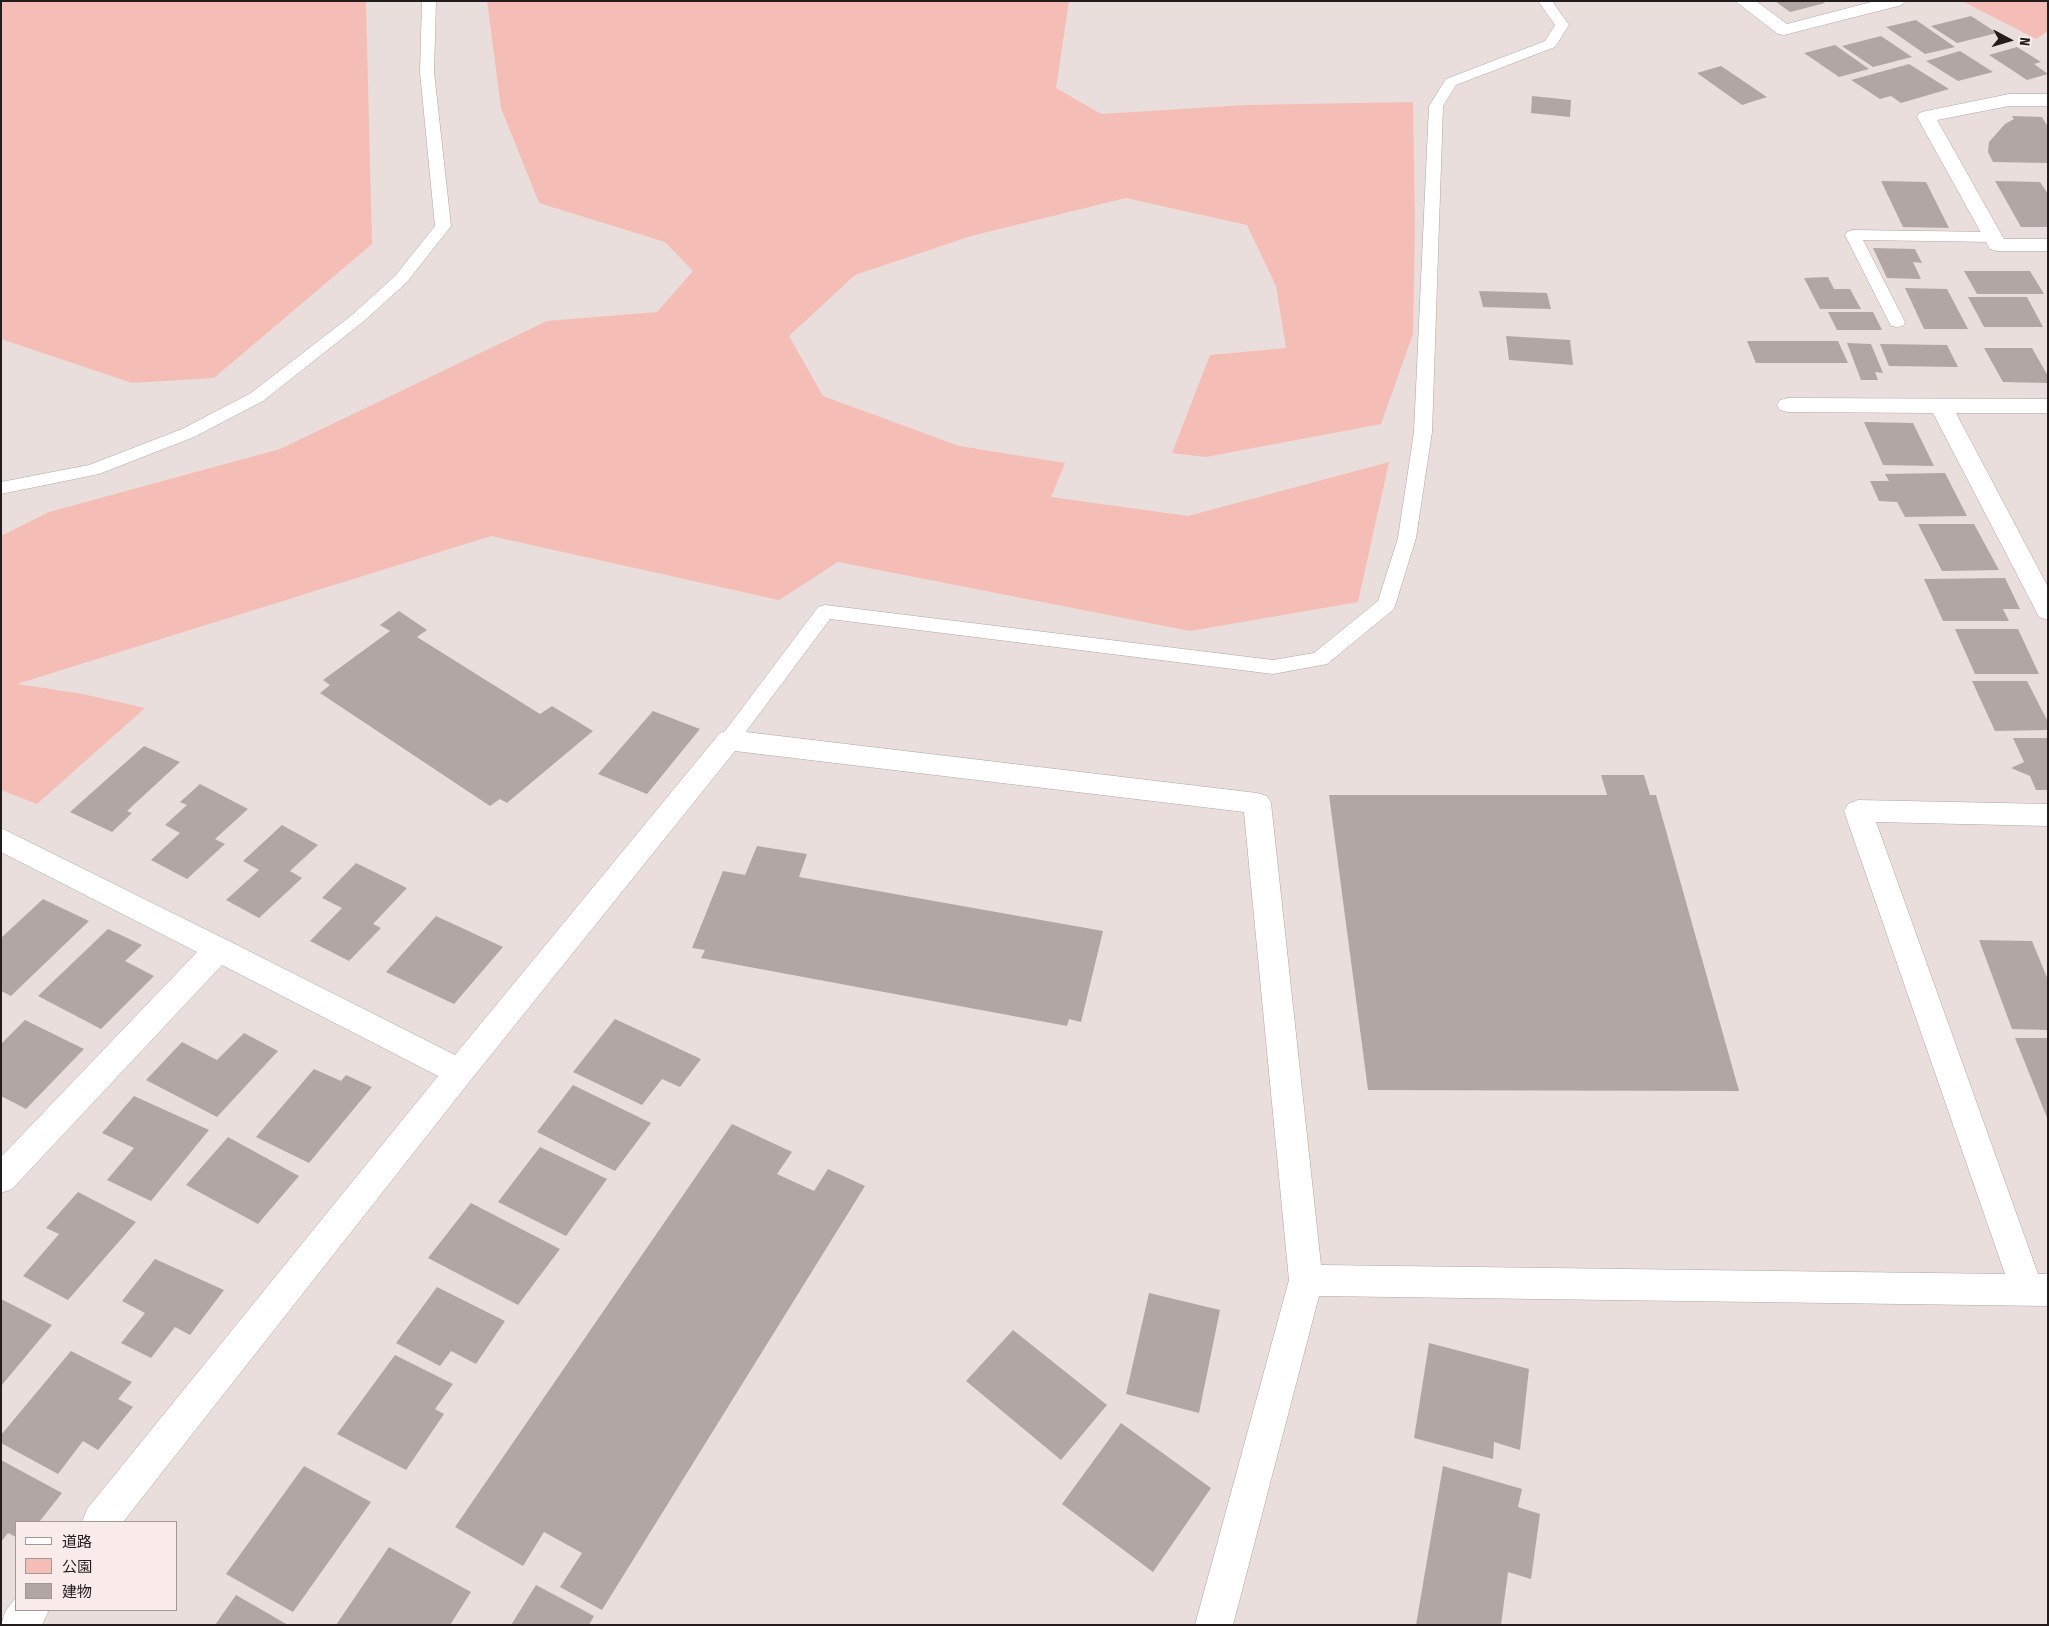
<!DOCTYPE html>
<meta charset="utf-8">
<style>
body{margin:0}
#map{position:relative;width:2049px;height:1626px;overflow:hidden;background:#eadedc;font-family:"Fira Sans Condensed","Noto Sans JP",sans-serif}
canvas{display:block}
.frame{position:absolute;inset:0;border:2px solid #221d1c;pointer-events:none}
.legend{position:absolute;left:15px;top:1521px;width:162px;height:90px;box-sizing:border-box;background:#f8ebe9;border:1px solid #a29997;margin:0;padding:6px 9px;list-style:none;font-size:15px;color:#221d1c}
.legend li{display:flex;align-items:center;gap:10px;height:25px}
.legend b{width:25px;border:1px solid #a29997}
.north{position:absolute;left:1984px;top:15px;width:50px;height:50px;-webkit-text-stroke:4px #f8ebe9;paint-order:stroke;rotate:96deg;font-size:14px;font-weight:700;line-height:20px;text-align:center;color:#221d1c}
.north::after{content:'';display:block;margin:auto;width:18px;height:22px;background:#221d1c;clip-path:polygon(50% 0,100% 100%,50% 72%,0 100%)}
</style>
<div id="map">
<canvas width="2049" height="1626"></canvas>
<div class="frame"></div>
<ul class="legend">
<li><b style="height:6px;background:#fff"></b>道路</li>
<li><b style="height:14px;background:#f4beb6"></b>公園</li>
<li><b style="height:14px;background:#b1a6a4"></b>建物</li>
</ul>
<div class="north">N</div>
</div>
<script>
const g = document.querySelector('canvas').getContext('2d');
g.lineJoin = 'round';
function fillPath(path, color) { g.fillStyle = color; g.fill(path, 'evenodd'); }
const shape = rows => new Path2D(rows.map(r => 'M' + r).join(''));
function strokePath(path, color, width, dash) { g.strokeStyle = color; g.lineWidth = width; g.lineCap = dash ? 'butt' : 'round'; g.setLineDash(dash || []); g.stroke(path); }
fillPath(shape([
 [1,1,366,1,372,244,214,378,132,383,1,339],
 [487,1,1069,1,1056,88,1101,114,1245,105,1413,102,1415,224,1413,334,1381,424,1206,457,1172,453,1210,355,1286,348,1276,286,1247,225,1126,198,971,236,855,275,789,336,823,396,959,446,1065,463,1051,497,1188,516,1389,462,1358,602,1190,631,838,562,779,600,491,536,17,684,83,694,145,708,37,804,1,790,1,536,49,512,280,449,547,321,657,312,693,271,665,242,539,203,501,108],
 [1962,1,2048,1,2048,31,2036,39]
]), '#f4beb6');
fillPath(shape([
 [1775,1,1822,1,1825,3,1790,12],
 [1971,16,1997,33,1957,43,1931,26],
 [1916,20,1955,47,1925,54,1886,27],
 [1881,36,1912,57,1873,67,1842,46],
 [1835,45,1869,69,1839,77,1804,53],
 [2017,47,2041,62,2034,64,2048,74,2027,80,1989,55],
 [1960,51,1993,72,1958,81,1926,61],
 [1909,64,1949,89,1901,103,1891,96,1880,99,1851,80],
 [1721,66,1767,97,1742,105,1697,73],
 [1532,96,1571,100,1570,117,1531,113],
 [2012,116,2042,117,2048,127,2048,163,1993,162,1988,152,1989,142,2005,124,2014,119],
 [1881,181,1926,182,1949,228,1903,227],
 [1995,181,2040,182,2048,194,2048,227,2021,227],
 [1873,248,1915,249,1922,263,1913,262,1921,279,1887,278],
 [1964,271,2030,271,2044,294,1977,294],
 [1828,277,1834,289,1850,289,1861,309,1820,309,1804,278],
 [1905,288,1947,289,1968,329,1924,329],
 [1479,291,1547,293,1551,309,1483,307],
 [1968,297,2027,297,2043,327,1984,327],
 [1828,312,1873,312,1882,330,1837,330],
 [1506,336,1570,340,1573,365,1509,360],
 [1747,341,1838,341,1848,363,1756,363],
 [1847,343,1871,344,1883,373,1875,372,1878,380,1861,380],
 [1880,344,1947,345,1958,367,1889,366],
 [1984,348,2032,348,2048,376,2048,383,2003,382],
 [1864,422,1913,423,1934,466,1883,465],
 [1945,473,1967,516,1905,517,1897,502,1879,501,1870,481,1889,481,1885,474],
 [1918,524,1974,524,1999,570,1942,571],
 [2005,578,2020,609,2003,609,2009,621,1943,621,1924,579],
 [399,611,427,630,417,637,540,714,552,706,593,731,507,803,500,799,490,806,320,693,330,685,323,680,390,631,380,625],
 [1955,629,2018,629,2039,674,1975,674],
 [1972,681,2027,681,2048,722,2048,730,1995,731],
 [653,711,700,729,647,794,598,774],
 [2013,738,2048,738,2048,790,2036,790,2030,776,2011,768,2024,762],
 [144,746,180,762,127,811,132,813,112,832,70,812],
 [1601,775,1644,775,1650,795,1656,795,1739,1091,1368,1090,1329,795,1607,795],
 [200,784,248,809,215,839,225,844,187,879,151,860,180,833,165,825,187,805,180,802],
 [282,825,318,845,290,871,302,878,259,918,226,900,259,870,243,861],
 [757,846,807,854,799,877,1103,931,1081,1022,1069,1019,1067,1026,701,958,705,950,692,948,723,871,745,875],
 [356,863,407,888,373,924,381,928,349,961,310,941,342,908,322,898],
 [43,899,89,921,11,996,1,991,1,938],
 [436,916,503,947,454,1004,386,972],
 [108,929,142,945,125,961,154,976,101,1029,38,996],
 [1979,940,2032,941,2048,980,2048,1030,2012,1029],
 [615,1019,701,1059,680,1087,662,1079,642,1105,573,1072],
 [25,1020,84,1049,26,1109,1,1096,1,1044],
 [244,1033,278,1051,217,1117,146,1080,182,1042,217,1060],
 [2015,1038,2048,1038,2048,1120],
 [314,1069,341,1081,346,1075,372,1087,309,1163,256,1137],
 [573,1085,651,1123,615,1171,537,1132],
 [134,1096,209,1130,151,1201,107,1180,134,1148,102,1133],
 [732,1124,792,1152,777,1174,814,1191,828,1169,865,1186,602,1610,560,1587,582,1553,544,1532,523,1566,455,1527],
 [228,1137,299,1176,258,1224,186,1185],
 [540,1147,607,1179,566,1236,498,1202],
 [78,1192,136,1222,68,1300,23,1276,59,1234,46,1228],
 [471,1203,560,1249,518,1305,428,1258],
 [155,1259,224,1290,190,1335,175,1327,151,1358,121,1343,145,1313,122,1301],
 [437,1287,505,1321,476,1364,451,1351,440,1366,396,1343],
 [1149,1293,1220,1310,1199,1413,1126,1394],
 [1,1299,52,1325,1,1386],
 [1013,1330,1107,1405,1061,1460,966,1381],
 [1429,1343,1529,1369,1520,1450,1494,1442,1493,1459,1414,1438],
 [71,1351,132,1382,118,1399,133,1407,98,1450,83,1441,58,1474,1,1443,1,1435],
 [395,1355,453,1384,435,1409,444,1414,406,1470,337,1434],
 [1121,1423,1211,1488,1153,1572,1062,1504],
 [1,1460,62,1493,39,1522,16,1522,16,1537,8,1533,1,1542],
 [304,1466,371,1502,293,1612,226,1574],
 [1443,1466,1522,1489,1518,1507,1540,1514,1531,1579,1508,1572,1501,1625,1416,1625],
 [389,1547,471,1592,450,1625,336,1625],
 [536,1585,594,1616,589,1625,511,1625],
 [236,1595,288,1625,215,1625]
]), '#b1a6a4');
const service = shape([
 [422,1,436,1,434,72,451,226,407,282,364,321,263,401,194,437,99,474,1,494,1,482,89,465,182,429,251,393,352,315,395,276,435,226,420,72,422,1],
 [1538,1,1552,1,1569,25,1555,47,1456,85,1443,106,1432,432,1416,538,1394,609,1327,664,1273,674,830,619,736,745,729,748,722,745,719,740,722,735,818,607,825,605,1273,660,1314,653,1378,601,1398,538,1414,432,1429,106,1446,79,1545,41,1555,25,1538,1],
 [1853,230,1992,232,1998,234,2000,237,1998,240,1992,242,1863,240,1905,322,1903,326,1897,327,1891,326,1889,322,1845,235,1847,232,1853,230]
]);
const minor = shape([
 [1735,1,1756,1,1787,24,1875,1,1905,1,1902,5,1784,35,1778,34,1735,1],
 [2009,94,2048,94,2048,106,2009,106,1937,120,2004,239,2048,239,2048,251,1997,251,1990,249,1917,117,1919,113,1926,111,2009,94],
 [1788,398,2048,399,2048,413,1956,413,2048,587,2048,620,2039,617,2036,611,1933,413,1788,412,1780,410,1777,405,1780,400,1788,398],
 [729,730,1257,793,1267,796,1271,803,1321,1265,2005,1274,1844,811,1848,804,1858,800,2048,804,2048,826,1876,822,2038,1274,2048,1274,2048,1306,1319,1296,1233,1625,1195,1625,1289,1280,1244,812,735,751,470,1081,123,1522,82,1522,87,1509,438,1076,222,965,12,1189,1,1193,1,1157,197,952,1,852,1,828,229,941,455,1055,720,733,729,730],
 [16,1597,16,1610,49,1610,42,1625,1,1625,5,1612,16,1597]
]);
strokePath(service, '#b0a5a3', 1);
strokePath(minor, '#b0a5a3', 1);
fillPath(service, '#fff');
fillPath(minor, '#fff');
</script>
